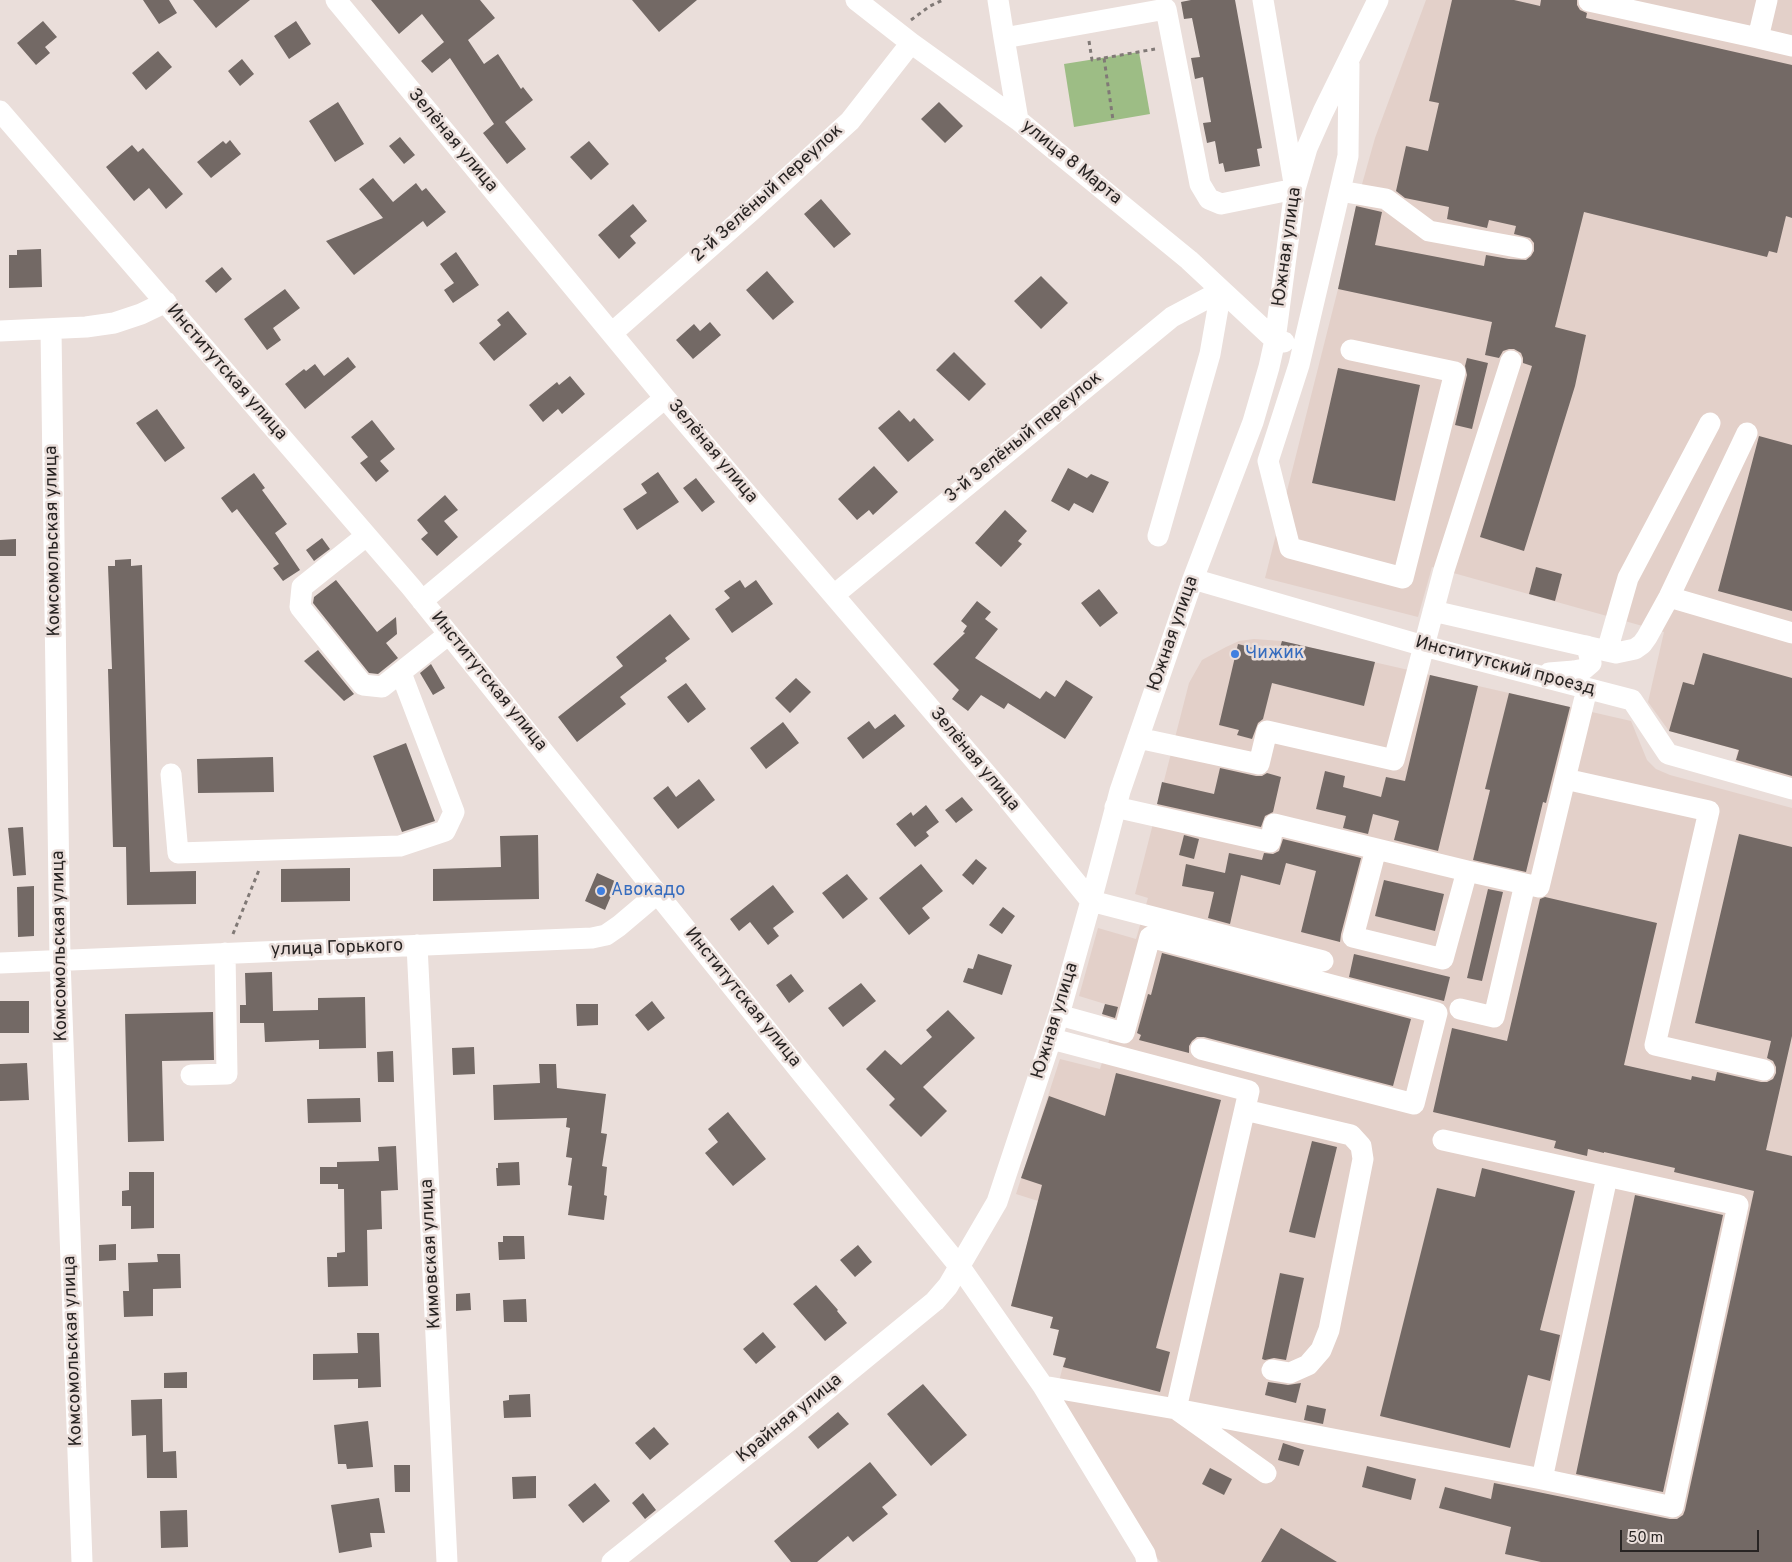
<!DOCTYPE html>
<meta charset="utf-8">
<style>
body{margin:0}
#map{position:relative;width:1792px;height:1562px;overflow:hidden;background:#eadeda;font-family:Overpass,sans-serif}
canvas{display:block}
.scale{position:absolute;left:1620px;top:1530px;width:139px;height:22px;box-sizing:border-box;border:2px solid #282423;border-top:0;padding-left:6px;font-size:15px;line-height:18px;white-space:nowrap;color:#282423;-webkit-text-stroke:4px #eadeda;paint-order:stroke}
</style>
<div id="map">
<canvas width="1792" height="1562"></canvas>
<div class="scale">50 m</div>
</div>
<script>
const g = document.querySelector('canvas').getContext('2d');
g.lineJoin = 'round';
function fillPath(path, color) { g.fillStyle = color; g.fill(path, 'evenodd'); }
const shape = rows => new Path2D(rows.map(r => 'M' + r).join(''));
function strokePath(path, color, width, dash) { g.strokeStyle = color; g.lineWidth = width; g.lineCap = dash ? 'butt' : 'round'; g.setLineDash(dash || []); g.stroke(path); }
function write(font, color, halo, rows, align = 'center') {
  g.font = font + ' Overpass,sans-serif'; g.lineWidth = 5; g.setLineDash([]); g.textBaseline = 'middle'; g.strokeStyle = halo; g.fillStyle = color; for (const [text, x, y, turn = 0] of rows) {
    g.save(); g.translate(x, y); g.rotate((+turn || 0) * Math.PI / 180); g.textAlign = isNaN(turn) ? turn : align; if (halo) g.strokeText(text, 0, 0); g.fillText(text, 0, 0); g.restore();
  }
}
fillPath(shape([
 [1426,0,1792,0,1792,782,1734,766,1738,750,1669,731,1648,702,1664,632,1432,567,1418,617,1265,578,1338,289,1357,202,1375,138],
 [1254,639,1282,641,1631,721,1647,760,1656,769,1670,775,1792,808,1792,1562,1161,1562,1147,1548,1055,1397,1065,1358,1053,1355,1059,1330,1050,1328,1053,1317,1011,1306,1038,1201,1016,1194,1060,1059,1100,1069,1114,1025,1101,1021,1105,1004,1079,996,1098,928,1136,939,1148,898,1135,894,1189,683,1202,660,1226,647,1239,641]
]), '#e3d0c9');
fillPath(shape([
 [1139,52,1150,114,1074,127,1064,64]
]), '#9dbd85');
fillPath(shape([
 [143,0,169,0,177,13,159,24],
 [193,0,250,0,216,28],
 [371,0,480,0,495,18,468,40,484,64,498,54,521,89,523,87,533,100,505,122,526,149,507,164,483,133,494,124,450,58,432,73,421,61,444,42,422,14,399,34],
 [632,0,697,0,659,32],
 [1191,0,1235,0,1262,148,1257,149,1260,166,1225,172,1223,163,1219,164,1215,141,1207,143,1203,123,1211,122,1203,77,1195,79,1191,58,1200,57,1192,18,1184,19,1181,2],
 [1452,0,1514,0,1540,6,1541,0,1577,0,1577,5,1580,10,1587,13,1586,18,1792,65,1792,218,1786,216,1777,253,1769,251,1767,257,1584,212,1555,327,1586,335,1575,386,1524,551,1480,537,1532,366,1523,363,1523,358,1521,353,1514,349,1509,349,1503,351,1499,358,1485,355,1492,322,1338,289,1356,206,1382,212,1375,245,1484,266,1486,255,1509,259,1526,260,1531,256,1534,251,1534,243,1530,238,1514,234,1516,226,1489,220,1487,228,1447,219,1449,207,1405,198,1396,191,1406,146,1428,151,1439,103,1429,101],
 [43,21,57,37,45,47,50,53,36,65,17,43],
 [296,21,311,44,289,59,274,36],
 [158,51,172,67,146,90,132,73],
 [242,59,254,74,240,86,228,71],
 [338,102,364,144,335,162,309,121],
 [939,102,963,126,945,143,921,119],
 [400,137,415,155,404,164,389,146],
 [230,140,241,154,211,178,197,162,223,141,226,144],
 [589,141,609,164,591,180,570,157],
 [132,145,138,152,143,148,183,194,166,209,149,188,134,201,106,167],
 [373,178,393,202,416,183,422,191,426,188,446,212,427,227,423,221,354,275,326,241,383,218,359,189],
 [821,199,851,234,834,248,804,214],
 [633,204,647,221,630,236,636,243,619,259,598,235],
 [41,249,42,287,9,288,9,255,17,255,17,250],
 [456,252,479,285,453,303,444,290,454,283,440,264],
 [222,267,232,279,216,293,205,281],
 [767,271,794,302,773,320,746,290],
 [1041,276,1068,303,1041,329,1014,301],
 [285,289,300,308,273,328,281,340,267,350,244,319],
 [508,311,527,334,494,361,479,343,501,325,497,320],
 [710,322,721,335,693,359,676,340,694,324,700,331],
 [954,352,986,384,969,401,936,370],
 [348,357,356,367,305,409,285,384,304,369,306,371,315,364,324,376],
 [1467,358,1488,363,1472,429,1455,425,1467,375,1465,366],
 [1338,368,1420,385,1395,501,1312,483],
 [570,376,585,394,562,414,558,409,543,422,529,405,557,382,559,385],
 [157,409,185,448,165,462,136,423],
 [899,410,910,422,914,418,934,440,908,462,878,428],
 [372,420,395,449,380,461,389,471,376,482,360,463,368,457,351,437],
 [1759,436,1792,445,1792,611,1718,591],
 [874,466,898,492,873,515,869,510,857,520,838,499],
 [1068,468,1087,478,1091,474,1109,482,1093,513,1074,503,1069,511,1051,501],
 [658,472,679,502,637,530,623,509,647,493,641,484],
 [254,473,265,488,262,490,287,524,275,533,300,570,283,581,273,568,279,564,237,509,232,513,221,498],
 [696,478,715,502,702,512,683,488],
 [445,495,458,510,444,521,458,537,437,556,421,539,428,533,417,520],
 [1005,510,1027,531,1018,541,1022,544,1001,567,975,543],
 [322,538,330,549,314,561,306,550],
 [16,539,16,556,0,556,0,540],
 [131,559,131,566,142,565,150,872,196,871,196,904,127,905,126,847,113,847,108,669,112,669,108,566,115,566,115,560],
 [1536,567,1562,574,1555,601,1529,594],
 [336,580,377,632,396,617,397,634,386,643,398,658,378,674,369,673,313,603,314,597],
 [740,580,745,588,756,580,773,604,732,633,715,609,730,598,724,591],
 [1099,589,1118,613,1100,627,1081,603],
 [977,601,991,612,985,619,998,629,975,658,1040,699,1046,691,1055,697,1066,680,1093,697,1065,739,1008,703,1004,709,981,695,968,711,952,699,959,690,933,664,965,633,963,632,967,626,961,621],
 [670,614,690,639,665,658,667,661,620,697,626,704,577,742,558,717,623,666,616,657],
 [1282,641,1375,662,1364,706,1272,683,1263,719,1258,723,1252,739,1237,735,1239,730,1219,725,1238,644,1278,654],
 [318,650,354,694,344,701,304,661],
 [1703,653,1792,678,1792,776,1736,760,1739,750,1669,731,1683,682,1694,685],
 [431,664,445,688,433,695,420,673],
 [1430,675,1478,686,1438,851,1394,840,1399,821,1373,814,1368,834,1343,828,1346,816,1316,809,1325,771,1345,776,1343,787,1381,797,1386,777,1405,781],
 [796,678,811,692,790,713,775,698],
 [686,683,706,709,688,723,667,697],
 [1509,693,1570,707,1546,803,1543,802,1526,872,1473,860,1490,790,1485,789],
 [895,714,905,726,863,759,847,738,869,721,875,729],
 [783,722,799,743,766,769,750,748],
 [406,743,435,821,402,832,373,756],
 [273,757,274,792,198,793,197,759],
 [1220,768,1256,776,1262,776,1267,773,1281,777,1273,812,1265,816,1261,827,1157,804,1162,782,1214,794],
 [699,779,715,800,678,829,653,798,668,786,676,797],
 [962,797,973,810,956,823,945,810],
 [926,805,939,822,926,832,929,836,915,847,896,824,911,812,913,816],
 [23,827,26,875,13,876,8,828],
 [1739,834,1792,847,1792,1036,1766,1150,1792,1156,1792,1562,1541,1562,1505,1554,1511,1527,1439,1508,1445,1487,1491,1499,1494,1483,1670,1519,1677,1519,1683,1515,1685,1510,1754,1191,1674,1172,1675,1168,1604,1152,1604,1153,1588,1149,1587,1156,1554,1148,1556,1141,1433,1112,1452,1028,1507,1041,1540,899,1545,897,1657,923,1624,1065,1691,1080,1692,1076,1715,1081,1717,1072,1761,1082,1767,1082,1773,1079,1776,1073,1776,1067,1773,1061,1767,1058,1771,1041,1695,1023],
 [538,835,539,899,433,901,433,869,501,867,500,836],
 [1184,835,1199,839,1194,859,1179,855],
 [1283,839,1361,858,1341,934,1340,942,1301,932,1316,871,1286,863,1280,885,1241,875,1230,924,1208,918,1214,892,1182,886,1186,864,1225,873,1229,853,1262,860,1264,853,1273,854,1279,851],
 [976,859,987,868,973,885,962,875],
 [921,864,943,891,922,908,930,918,909,935,879,898],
 [350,868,350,901,281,902,281,869],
 [597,873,617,882,605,910,585,901],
 [847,874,868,899,843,919,822,893],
 [1384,880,1444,894,1435,931,1375,916],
 [773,885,794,912,773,928,779,936,768,945,750,922,739,931,730,919],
 [34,886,34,936,18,937,17,887],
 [1488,889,1503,892,1482,981,1467,978],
 [1003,907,1015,916,1002,934,989,925],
 [1162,953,1411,1019,1393,1086,1204,1037,1197,1037,1192,1041,1189,1046,1189,1053,1139,1040,1141,1035,1137,1033,1148,994,1151,995],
 [978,954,1012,965,1002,995,963,982,968,968,973,969],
 [1354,954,1450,977,1444,1001,1349,977],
 [272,972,273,1011,318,1010,318,998,365,997,366,1048,319,1049,319,1040,265,1042,264,1023,240,1023,240,1005,246,1005,245,973],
 [791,974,804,991,789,1003,776,985],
 [861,983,876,1001,843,1027,828,1008],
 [0,1001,29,1001,29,1033,0,1033],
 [652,1001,665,1018,648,1031,635,1015],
 [576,1004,598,1004,598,1025,577,1026],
 [1105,1004,1118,1007,1115,1018,1102,1014],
 [948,1010,975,1038,923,1087,947,1111,921,1137,889,1105,895,1099,866,1069,885,1050,901,1065,932,1037,926,1030],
 [213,1012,214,1060,162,1061,164,1141,128,1142,125,1014],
 [474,1047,475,1074,453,1075,452,1048],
 [393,1051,394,1082,378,1082,377,1052],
 [27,1063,29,1100,0,1101,0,1064],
 [539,1064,556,1064,557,1088,606,1094,601,1133,607,1134,602,1166,607,1167,604,1195,607,1196,604,1220,568,1215,572,1186,568,1185,572,1158,566,1157,570,1128,566,1127,567,1118,494,1120,493,1085,540,1083],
 [1116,1073,1221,1100,1156,1348,1170,1352,1160,1392,1063,1367,1066,1358,1053,1355,1059,1330,1050,1328,1053,1317,1011,1306,1042,1185,1021,1178,1049,1096,1105,1116],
 [360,1098,361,1122,308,1123,307,1099],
 [728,1112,766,1159,733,1186,705,1153,718,1142,708,1129],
 [1312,1141,1337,1147,1315,1238,1289,1232],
 [396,1146,398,1190,381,1191,382,1229,367,1230,368,1286,328,1287,327,1257,337,1257,337,1253,345,1252,344,1189,338,1189,338,1184,320,1184,320,1167,337,1167,337,1162,379,1161,378,1147],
 [519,1162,520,1185,497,1186,496,1168,498,1168,498,1163],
 [1482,1168,1575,1191,1540,1330,1560,1335,1550,1381,1528,1375,1510,1448,1380,1416,1437,1188,1475,1197],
 [129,1172,154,1172,154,1228,131,1229,131,1206,122,1206,122,1191,129,1190],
 [1635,1195,1723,1215,1663,1492,1576,1474],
 [503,1236,524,1236,525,1259,499,1260,498,1242,503,1242],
 [116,1244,116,1260,99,1261,99,1245],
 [858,1245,872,1262,855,1277,840,1260],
 [157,1254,180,1254,181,1288,153,1289,153,1316,124,1317,123,1291,129,1291,128,1263,158,1262],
 [1280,1273,1304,1278,1286,1360,1274,1358,1265,1360,1262,1359],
 [816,1285,838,1310,837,1311,847,1323,825,1341,793,1304],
 [470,1293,471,1310,456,1311,456,1294],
 [526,1299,527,1322,504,1322,503,1300],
 [763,1332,776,1347,756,1364,743,1349],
 [357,1333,379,1333,381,1387,358,1388,358,1379,313,1380,313,1354,358,1353],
 [187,1372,187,1388,164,1388,164,1373],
 [1268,1382,1288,1385,1301,1383,1296,1403,1265,1395],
 [923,1384,967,1435,931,1466,887,1414],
 [530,1394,531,1417,504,1418,503,1401,509,1400,509,1395],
 [162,1399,163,1452,176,1451,177,1478,147,1478,146,1435,132,1436,131,1400],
 [1307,1405,1326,1409,1323,1424,1304,1420],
 [838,1412,849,1424,818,1449,808,1437],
 [368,1421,373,1467,347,1469,346,1464,338,1464,334,1425],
 [654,1427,669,1444,650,1460,635,1443],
 [1283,1443,1304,1450,1299,1466,1278,1460],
 [870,1462,897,1495,882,1507,888,1514,853,1542,848,1536,817,1562,791,1562,774,1541],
 [394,1465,410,1465,410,1492,395,1492],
 [1367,1466,1416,1479,1411,1500,1362,1487],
 [1210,1468,1232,1479,1224,1495,1202,1484],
 [536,1476,536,1498,513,1499,512,1477],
 [595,1483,610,1501,583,1523,568,1505],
 [643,1493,656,1510,645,1519,632,1503],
 [379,1498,385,1533,370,1533,372,1547,339,1553,331,1505],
 [187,1510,188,1547,161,1548,160,1511],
 [1281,1528,1337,1562,1261,1562]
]), '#736965');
strokePath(shape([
 [911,20,930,6,943,0],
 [1089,41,1092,60,1104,58,1113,120],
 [1104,58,1155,49],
 [233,934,259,870]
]), '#807976', 3, [4, 4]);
strokePath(shape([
 [336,0,665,398,1007,798,1091,901,1323,961],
 [856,0,911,43,1018,120,1189,260,1275,340,1284,342],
 [998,0,1004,38,1166,9,1200,184,1209,199,1221,204,1295,189,1263,0],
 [1767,0,1758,38,1792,46],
 [1589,1,1758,38],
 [1004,38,1018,120],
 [1349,64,1348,156,1299,365,1268,461,1290,548,1403,578,1455,372,1351,350],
 [0,111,411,587,804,1076,960,1267,1043,1386,1145,1554,1147,1562],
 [1340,191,1386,199,1429,231,1522,248],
 [51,330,60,960,82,1562],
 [0,331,86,327,114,323,141,314,166,302],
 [612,333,751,211,850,121,911,43],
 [366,536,302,587,300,607,363,685,382,687,449,634],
 [1158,536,1210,354,1221,291],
 [1193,579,1424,646,1632,700,1668,754,1792,789],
 [834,595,1172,317,1221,291],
 [1669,597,1792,633],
 [422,601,665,398],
 [1433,611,1607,651,1628,578,1710,423],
 [1607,651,1616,653,1635,649,1642,644,1647,637,1669,597,1747,433],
 [1549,673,1574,671,1584,669,1591,663,1587,646],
 [1587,689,1565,779,1709,811,1655,1045,1764,1070],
 [1138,738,1259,764,1267,731,1394,760,1444,570,1511,361],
 [171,774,178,853,400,846,445,831,454,812,401,673],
 [1115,807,1270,842,1274,824,1467,871,1443,959,1353,937,1376,849],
 [1525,884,1539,887,1565,779],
 [417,945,447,1562],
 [0,963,592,938,606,935,619,926,658,893],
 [1460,1009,1494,1017,1525,884,1467,871],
 [1059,1015,1124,1033,1150,937,1437,1013,1414,1104,1201,1049],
 [1052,1039,1249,1091,1176,1409,1542,1479,1607,1177],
 [191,1075,227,1074,225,953],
 [1245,1110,1351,1135,1361,1146,1363,1159,1329,1330,1321,1350,1308,1365,1290,1373,1272,1370],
 [1443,1140,1738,1205,1673,1507,1542,1479],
 [1043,1386,1176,1409,1266,1473],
 [612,1562,785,1424,935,1301,948,1286,997,1202,1059,1015,1091,901,1120,791,1193,579,1253,422,1269,367,1275,340,1295,189,1307,148,1323,112,1378,0]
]), '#fff', 21);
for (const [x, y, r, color] of [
 [1235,654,5,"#3f7fe0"],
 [601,891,5,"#3f7fe0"]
]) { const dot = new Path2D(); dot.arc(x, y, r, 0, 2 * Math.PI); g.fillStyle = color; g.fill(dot); strokePath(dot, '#eadeda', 2); }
write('18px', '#282423', '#eadeda', [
 ["Зелёная улица",452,141,50],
 ["улица 8 Марта",1071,163,39],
 ["2-й Зелёный переулок",768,194,-42],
 ["Южная улица",1288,247,-82],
 ["Институтская улица",226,373,49],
 ["3-й Зелёный переулок",1024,438,-39],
 ["Зелёная улица",712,452,50],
 ["Комсомольская улица",54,541,-91],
 ["Южная улица",1174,634,-71],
 ["Институтский проезд",1505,667,15],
 ["Институтская улица",488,682,51],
 ["Зелёная улица",974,760,50],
 ["Комсомольская улица",61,946,-91],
 ["улица Горького",337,949,-2],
 ["Институтская улица",742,998,51],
 ["Южная улица",1056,1021,-73],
 ["Кимовская улица",432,1254,-93],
 ["Комсомольская улица",74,1351,-92],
 ["Крайняя улица",790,1419,-39]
]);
write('18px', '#366cbe', '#eadeda', [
 ["Чижик",1245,654],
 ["Авокадо",611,891]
], 'left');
</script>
